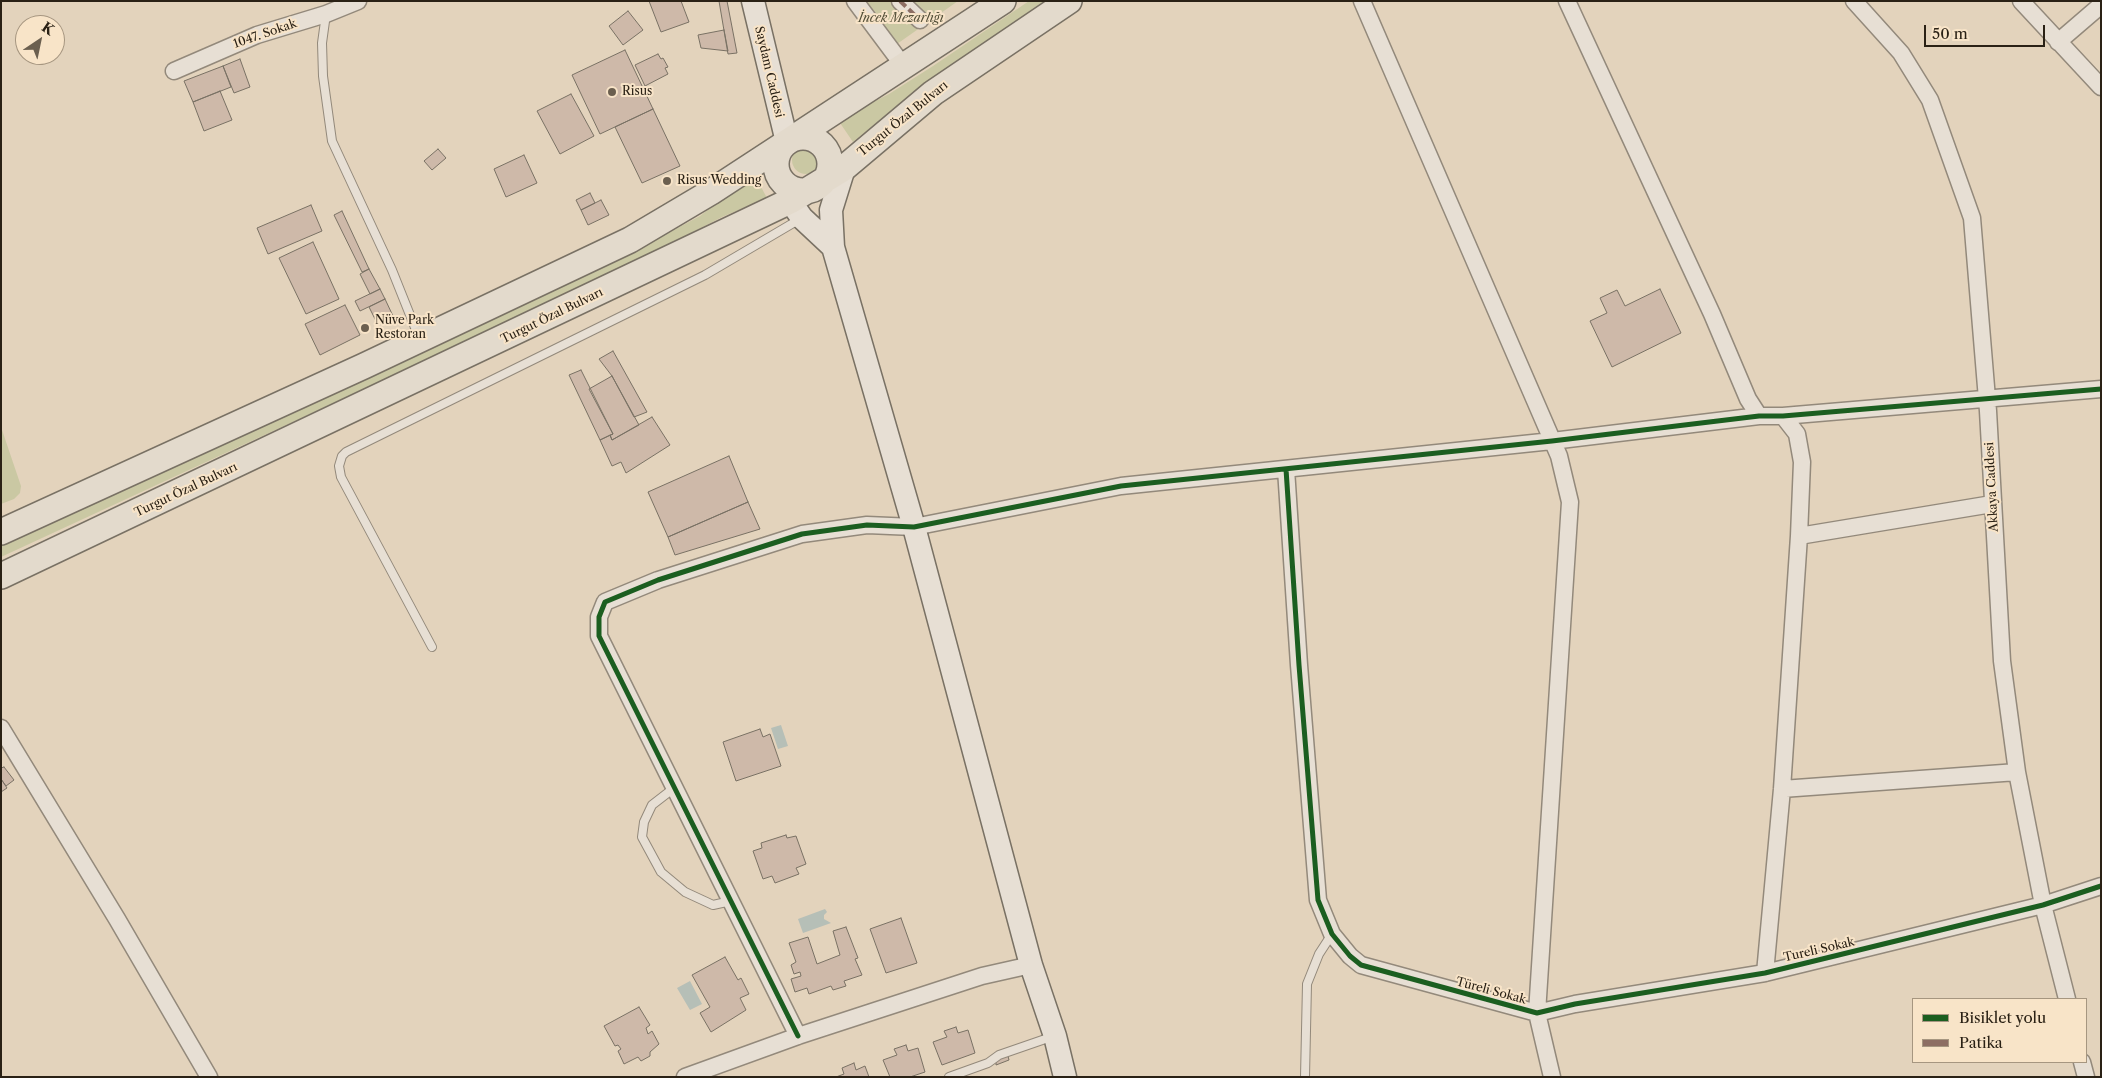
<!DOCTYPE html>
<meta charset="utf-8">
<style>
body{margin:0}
#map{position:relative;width:2102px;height:1078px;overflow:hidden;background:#e3d3bc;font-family:"Libre Caslon Text",serif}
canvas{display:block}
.frame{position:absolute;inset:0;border:2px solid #2a2115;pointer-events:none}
.legend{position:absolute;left:1912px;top:998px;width:175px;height:65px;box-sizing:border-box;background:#f8e4c8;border:1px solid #a69680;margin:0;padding:6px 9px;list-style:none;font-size:15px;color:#2a2115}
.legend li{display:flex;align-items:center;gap:10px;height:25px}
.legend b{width:25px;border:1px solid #a69680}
.north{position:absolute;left:15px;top:15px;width:50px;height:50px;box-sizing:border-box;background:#f8e4c8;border:1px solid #a69680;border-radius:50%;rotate:34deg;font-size:14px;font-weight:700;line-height:20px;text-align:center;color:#2a2115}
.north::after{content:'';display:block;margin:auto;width:18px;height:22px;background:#6b5f4f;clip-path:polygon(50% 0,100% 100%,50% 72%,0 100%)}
.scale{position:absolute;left:1924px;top:25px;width:121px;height:22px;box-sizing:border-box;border:2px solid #2a2115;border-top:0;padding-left:6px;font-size:15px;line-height:18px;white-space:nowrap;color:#2a2115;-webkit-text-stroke:4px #f8e4c8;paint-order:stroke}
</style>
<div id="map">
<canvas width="2102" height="1078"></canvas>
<div class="frame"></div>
<ul class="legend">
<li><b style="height:6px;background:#1b5e20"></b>Bisiklet yolu</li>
<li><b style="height:6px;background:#8d6e63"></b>Patika</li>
</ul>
<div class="north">K</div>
<div class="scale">50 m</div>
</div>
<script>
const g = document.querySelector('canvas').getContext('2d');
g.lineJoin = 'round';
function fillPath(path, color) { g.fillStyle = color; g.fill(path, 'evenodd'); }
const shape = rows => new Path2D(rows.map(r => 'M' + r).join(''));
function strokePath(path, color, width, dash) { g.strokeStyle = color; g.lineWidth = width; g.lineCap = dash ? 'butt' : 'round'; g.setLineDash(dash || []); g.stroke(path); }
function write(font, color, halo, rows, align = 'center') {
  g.font = font + ' "Libre Caslon Text",serif'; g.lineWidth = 4; g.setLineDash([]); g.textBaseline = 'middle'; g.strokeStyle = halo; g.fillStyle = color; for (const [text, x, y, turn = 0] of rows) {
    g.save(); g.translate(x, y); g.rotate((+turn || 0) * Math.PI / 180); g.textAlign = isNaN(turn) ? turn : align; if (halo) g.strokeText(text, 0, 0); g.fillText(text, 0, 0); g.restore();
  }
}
fillPath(shape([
 [865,1,958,1,897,44],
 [1029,1,1049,1,911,94,853,142,838,120,889,94,933,66],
 '792 160a14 14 0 1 1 28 0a14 14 0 1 1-28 0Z',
 [754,174,767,198,722,217,610,275,1,557,1,545,610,264,700,216],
 [1,427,21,486,20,493,14,499,1,504]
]), '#cac8a3');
fillPath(shape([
 [781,725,788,746,778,749,771,728],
 [825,909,827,912,824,915,824,919,831,923,803,933,798,919],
 [690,981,702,1004,690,1010,677,988]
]), '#b6bfb7');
const building = shape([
 [649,1,681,1,689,22,661,32,649,1],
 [719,1,727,1,737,53,728,54,719,1],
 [628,11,643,30,623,45,609,26,628,11],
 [724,30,728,51,701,48,698,35,724,30],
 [625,50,653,109,600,134,572,75,625,50],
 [658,54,661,59,663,58,668,67,665,68,668,74,645,86,635,65,658,54],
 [240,59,250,87,234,93,223,66,240,59],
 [223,66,231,87,193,102,184,81,223,66],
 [220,91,232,120,204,131,193,102,220,91],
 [571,94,594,136,560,154,537,111,571,94],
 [653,109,680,166,642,183,615,127,653,109],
 [438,149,446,158,432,170,424,161,438,149],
 [524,155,537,183,506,197,494,169,524,155],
 [590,193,595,203,581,210,576,200,590,193],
 [601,200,609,215,588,225,581,210,601,200],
 [311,205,322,231,268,254,257,228,311,205],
 [342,211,369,269,362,272,334,215,342,211],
 [313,242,339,299,306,314,279,258,313,242],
 [369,269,380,289,370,294,360,274,369,269],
 [380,289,385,299,360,311,355,301,380,289],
 [1660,289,1681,333,1612,367,1590,321,1607,313,1600,298,1617,290,1625,306,1660,289],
 [385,299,393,316,377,323,369,307,385,299],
 [345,305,360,335,320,355,305,324,345,305],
 [613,351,647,412,634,417,612,376,599,359,613,351],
 [581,370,613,434,600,440,569,375,581,370],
 [612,376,639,425,612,440,610,435,613,434,589,389,612,376],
 [652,417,670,445,626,473,621,462,612,466,600,440,610,435,612,440,652,417],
 [729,456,748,502,668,537,648,492,729,456],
 [748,502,760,529,675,555,668,537,748,502],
 [760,729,763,737,770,734,781,766,736,781,723,742,760,729],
 [4,767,14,780,6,786,1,779,1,768,4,767],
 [1,779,7,788,1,792,1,779],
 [786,835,787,838,796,836,806,864,796,868,799,874,775,883,772,876,763,879,753,851,762,848,761,843,786,835],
 [901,918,917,963,886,973,870,929,901,918],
 [846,927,858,958,855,959,862,975,844,981,846,986,833,990,831,986,809,994,807,988,795,992,791,979,801,976,800,972,794,974,791,965,796,962,789,943,808,937,817,964,840,955,833,931,846,927],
 [725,957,738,980,741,978,749,994,740,998,746,1010,711,1032,700,1013,710,1007,692,975,725,957],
 [639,1007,650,1025,646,1028,648,1034,652,1031,659,1044,650,1052,650,1056,641,1061,638,1057,624,1064,618,1051,621,1049,618,1045,615,1046,604,1026,639,1007],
 [956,1027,958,1033,968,1030,975,1053,942,1065,933,1042,947,1037,944,1031,956,1027],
 [906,1045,908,1051,918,1048,925,1072,910,1077,890,1077,883,1060,897,1055,894,1049,906,1045],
 [1008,1056,1009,1060,996,1065,996,1060,1008,1056],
 [854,1063,856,1070,865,1066,869,1077,836,1077,844,1074,842,1068,854,1063]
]);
fillPath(building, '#ceb9a9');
strokePath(building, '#797164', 1);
const lane = shape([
 [326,14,322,43,323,76,332,141,392,270,418,335],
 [432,647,341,477,339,466,342,456,346,452,705,275,800,219],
 [674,788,652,805,644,822,642,837,661,872,685,892,713,905,731,901],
 [949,1077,988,1063,999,1055,1054,1036],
 [1305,1077,1307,984,1319,954,1332,934]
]);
const street = shape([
 [855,1,905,68],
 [900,1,920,20],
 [1362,1,1559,456,1570,502,1537,1013,1552,1077],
 [1567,1,1712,314,1748,399,1759,416],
 [1854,1,1901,53,1930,100,1972,218,1988,411,2002,661,2017,772,2043,905,2067,999],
 [2021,1,2101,87],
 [2058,42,2101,5],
 [174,71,257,35,326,14,358,1],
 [1286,469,1299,665,1318,900,1332,934,1350,956,1361,965,1537,1013,1575,1004,1765,973,2043,905,2101,886],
 [1799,536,1992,504],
 [1,728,117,919,209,1077],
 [1782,789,2017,772],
 [1765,973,1782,789,1799,536,1802,462,1797,434,1783,416],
 [798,1036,599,636,599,617,605,602,658,580,802,534,867,525,914,527,1121,486,1552,441,1759,416,1783,416,2101,389],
 [2082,1062,2086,1077],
 [685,1077,798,1036,982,976,1031,965]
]);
const secondary = shape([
 [753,1,787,142],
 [844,168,831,210,833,247,914,527,1031,965,1055,1036,1065,1077],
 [790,201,802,218,833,247]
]);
const primary = shape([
 '776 164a27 27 0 1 1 54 0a27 27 0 1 1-54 0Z',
 [1,532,364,366,630,240,711,192,1003,1],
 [1,576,790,201,844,168,933,93,1069,1]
]);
strokePath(lane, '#93897b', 10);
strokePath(street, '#93897b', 19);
strokePath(secondary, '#797164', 25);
strokePath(primary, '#797164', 28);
strokePath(lane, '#e7dfd4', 8);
strokePath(street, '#e7dfd4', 16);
strokePath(secondary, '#e7dfd4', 22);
strokePath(primary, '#e3dacc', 25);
strokePath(shape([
 [900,1,920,20]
]), '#8d6e63', 4, [8, 4]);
strokePath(shape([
 [1286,469,1299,665,1318,900,1332,934,1350,956,1361,965,1537,1013,1575,1004,1765,973,2043,905,2101,886],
 [798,1036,599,636,599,617,605,602,658,580,802,534,867,525,914,527,1121,486,1552,441,1759,416,1783,416,2101,389]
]), '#1b5e20', 5);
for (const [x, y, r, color] of [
 [612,92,5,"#6b5f4f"],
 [667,181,5,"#6b5f4f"],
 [365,328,5,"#6b5f4f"]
]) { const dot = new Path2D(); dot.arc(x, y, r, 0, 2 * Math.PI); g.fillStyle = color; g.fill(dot); strokePath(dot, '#f8e4c8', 2); }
write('italic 12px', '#545039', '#f8e4c8', [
 ["İncek Mezarlığı",901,19]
]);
write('12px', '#2a2115', '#f8e4c8', [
 ["1047. Sokak",265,34,-19],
 ["Saydam Caddesi",769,72,77],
 ["Turgut Özal Bulvarı",903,119,-39],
 ["Turgut Özal Bulvarı",552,316,-26],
 ["Akkaya Caddesi",1992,487,-93],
 ["Turgut Özal Bulvarı",186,490,-25],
 ["Tureli Sokak",1819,950,-13],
 ["Türeli Sokak",1491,991,15]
]);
write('12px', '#2a2115', '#f8e4c8', [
 ["Risus",622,92],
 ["Risus Wedding",677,181],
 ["Nüve Park",375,321],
 ["Restoran",375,335]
], 'left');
</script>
